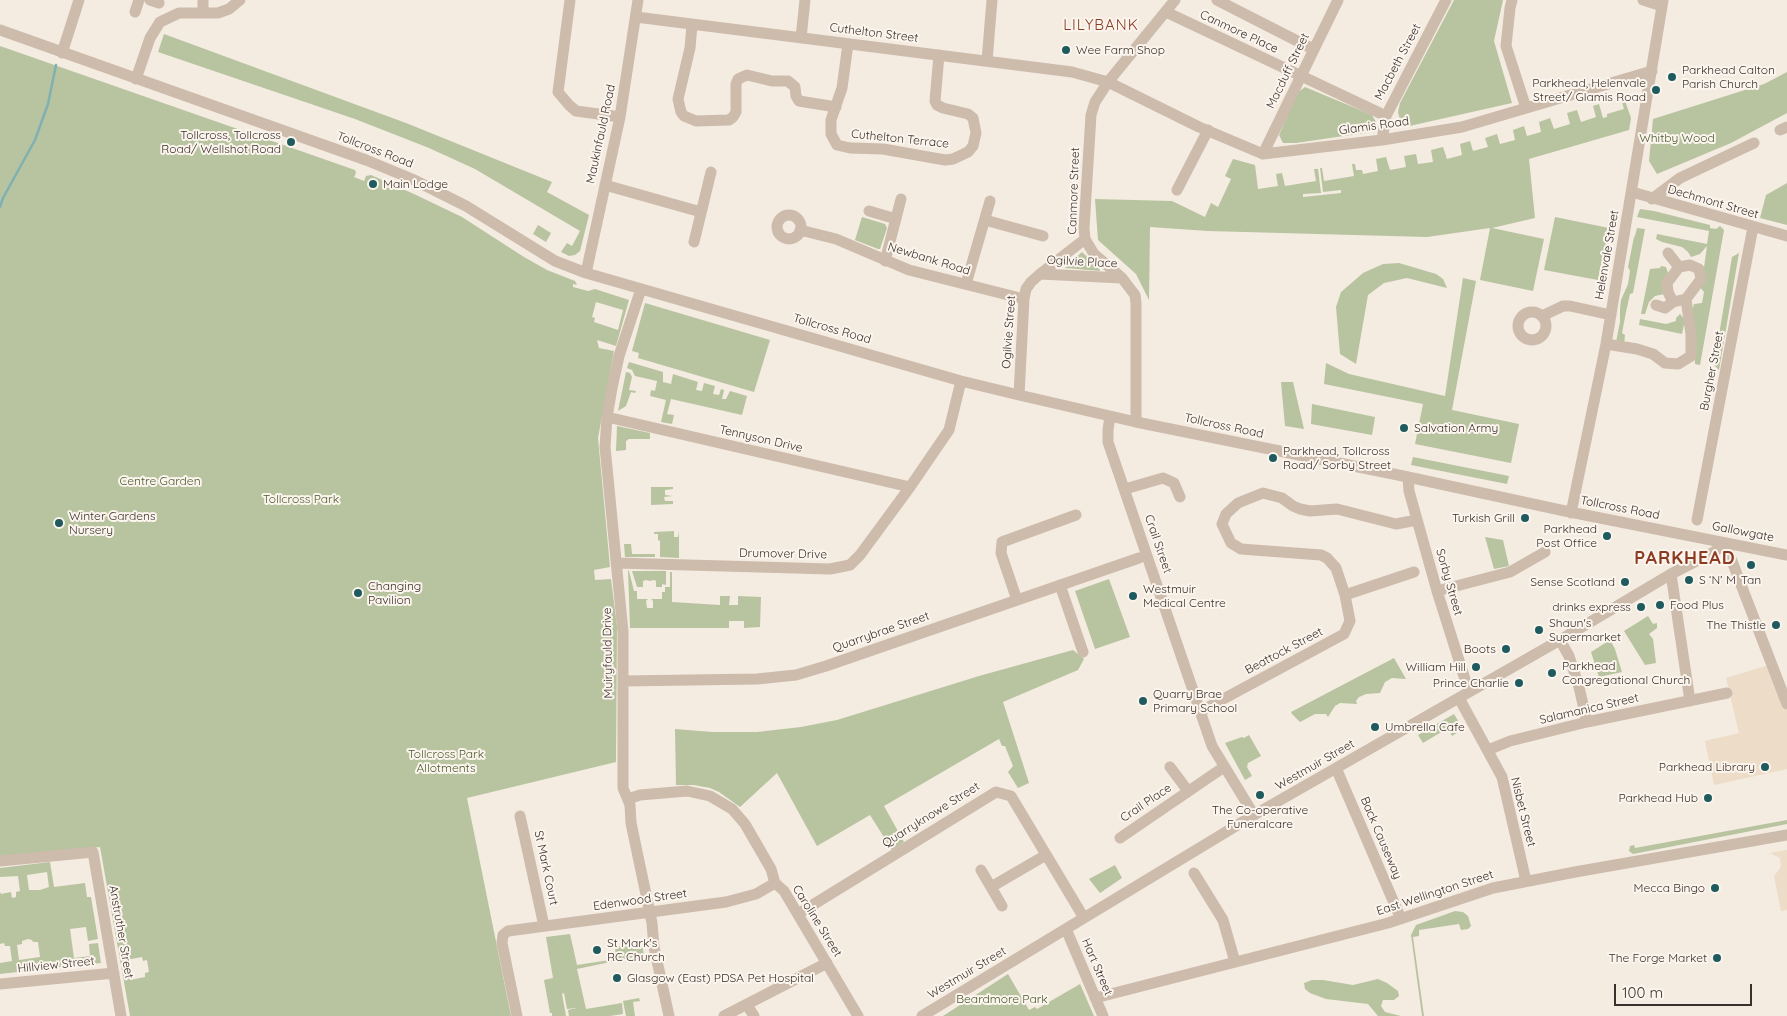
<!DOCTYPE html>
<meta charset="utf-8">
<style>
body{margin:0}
#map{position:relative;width:1787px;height:1016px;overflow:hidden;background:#f4ebe1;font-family:Quicksand,sans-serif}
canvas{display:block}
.scale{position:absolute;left:1614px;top:984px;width:138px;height:22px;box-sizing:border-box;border:2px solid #3b302b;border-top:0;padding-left:6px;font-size:15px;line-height:18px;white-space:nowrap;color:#3b302b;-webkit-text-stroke:4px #fbf5ee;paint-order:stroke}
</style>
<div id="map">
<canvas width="1787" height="1016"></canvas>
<div class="scale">100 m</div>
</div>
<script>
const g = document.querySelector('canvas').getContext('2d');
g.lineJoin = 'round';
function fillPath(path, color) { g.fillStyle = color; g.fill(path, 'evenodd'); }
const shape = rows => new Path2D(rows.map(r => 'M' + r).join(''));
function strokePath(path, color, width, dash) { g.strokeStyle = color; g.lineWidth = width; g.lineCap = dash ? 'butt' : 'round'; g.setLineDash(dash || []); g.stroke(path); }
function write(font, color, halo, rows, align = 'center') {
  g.font = font + ' Quicksand,sans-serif'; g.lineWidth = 4; g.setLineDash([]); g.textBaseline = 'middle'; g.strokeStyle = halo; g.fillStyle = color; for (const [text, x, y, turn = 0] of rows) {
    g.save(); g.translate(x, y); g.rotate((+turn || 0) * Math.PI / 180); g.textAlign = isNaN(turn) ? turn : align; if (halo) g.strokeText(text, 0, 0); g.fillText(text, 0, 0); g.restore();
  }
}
fillPath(shape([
 [1454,0,1503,0,1494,41,1512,103,1405,127,1401,124,1398,112,1400,103],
 [164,34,406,123,552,182,547,192,589,215,580,251,575,255,569,256,561,252,567,243,572,246,580,231,475,169,429,148,355,119,158,52],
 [0,46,355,170,356,173,354,177,364,181,366,176,371,175,414,194,462,217,524,257,547,270,575,281,577,285,573,284,573,287,588,291,595,289,629,300,616,346,597,340,599,348,614,351,598,438,610,567,594,570,595,580,611,579,617,626,616,762,467,798,511,1016,130,1016,100,847,0,857],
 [596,302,623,310,618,330,594,322,595,318,592,317],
 [142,957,143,961,147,960,149,972,145,973,145,977,130,980,126,960],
 [1787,72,1787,113,1731,143,1657,174,1649,161,1653,119,1764,84],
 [1305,87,1372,115,1376,122,1372,130,1364,133,1296,143,1283,143,1279,135,1297,93],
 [1623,95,1631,118,1629,130,1529,159,1535,218,1492,228,1544,239,1533,291,1480,280,1490,228,1427,237,1208,231,1150,227,1149,300,1136,274,1098,240,1095,199,1172,201,1205,217,1211,203,1218,207,1231,179,1225,176,1233,159,1255,165,1258,189,1278,186,1276,174,1282,173,1285,186,1316,181,1314,169,1318,169,1321,193,1303,194,1303,197,1341,193,1341,190,1323,192,1320,168,1322,168,1324,181,1354,176,1352,164,1355,164,1356,170,1362,170,1363,174,1378,171,1376,159,1386,157,1390,170,1406,167,1404,156,1416,154,1418,164,1433,162,1431,150,1443,147,1447,159,1462,155,1460,144,1470,141,1473,151,1488,147,1485,138,1497,134,1500,144,1515,140,1513,130,1524,126,1527,136,1541,132,1539,122,1550,118,1554,129,1570,124,1567,113,1577,110,1581,122,1596,117,1593,106,1599,104,1603,118,1607,117,1607,114,1624,109,1620,96],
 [1787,183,1787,225,1760,218,1766,195],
 [1640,209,1654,211,1710,225,1710,228,1716,229,1720,226,1724,230,1700,365,1695,364,1692,311,1694,304,1702,303,1704,292,1699,286,1702,282,1707,246,1700,254,1691,257,1688,252,1682,247,1662,242,1656,239,1657,234,1707,244,1709,231,1637,217],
 [862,217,885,224,887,228,880,249,878,249,855,240],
 [1555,217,1609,228,1598,280,1544,270],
 [538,225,551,233,546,242,533,234],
 [1637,228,1645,229,1633,293,1630,294,1626,312,1622,333,1625,335,1624,344,1616,342,1620,322,1620,309,1621,300,1628,284,1630,271,1628,267,1634,237,1635,236],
 [1082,252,1099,268,1100,271,1065,268],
 [1739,253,1719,370,1714,365,1732,257],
 [1399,263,1436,274,1443,279,1447,288,1407,278,1384,283,1368,295,1356,364,1340,354,1336,307,1341,292,1363,273,1383,264],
 [1661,266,1666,267,1668,273,1664,294,1655,296,1649,302,1645,314,1641,314,1650,269,1660,268],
 [1463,278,1476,281,1452,410,1519,424,1511,463,1415,444,1423,404,1324,384,1326,363,1349,374,1445,396],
 [645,303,770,340,754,392,638,358,639,353,632,351],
 [1680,314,1685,320,1682,334,1639,325,1640,319,1666,324,1676,321,1676,318],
 [629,362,663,372,663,382,671,384,673,374,698,382,696,390,702,391,704,383,715,386,713,394,719,395,721,389,724,390,722,399,726,399,730,391,747,396,742,415,671,399,667,414,674,415,672,424,661,422,666,400,650,396,651,390,655,391,657,381,635,376,632,370,627,368],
 [626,372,630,373,632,377,629,390,636,391,635,393,631,392,626,406,618,411],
 [1281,382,1293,382,1304,429,1285,426],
 [1312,404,1375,417,1372,435,1311,424],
 [617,426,650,433,650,439,629,439,626,441,626,450,616,451],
 [1413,457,1509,476,1507,484,1411,465],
 [651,487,673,487,673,489,665,490,665,495,673,496,664,497,665,501,673,501,673,504,651,505],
 [674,531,674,537,678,537,679,531,679,558,660,557,660,541,658,540,658,534,654,534,654,532],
 [1485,537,1503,540,1509,566,1494,569],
 [624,544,631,544,632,554,655,554,655,557,625,557],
 [628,570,629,571,634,591,637,591,637,599,648,599,646,601,647,608,653,608,653,601,651,599,662,599,662,592,665,592,665,587,670,587,670,572,672,572,672,602,720,605,720,596,730,596,729,605,738,605,738,596,761,597,760,627,744,628,744,621,729,621,729,628,630,628],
 [632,571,666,571,666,585,662,584,662,587,656,587,656,581,654,580,650,581,646,580,643,581,643,587,637,587],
 [1109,579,1130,637,1095,649,1075,591],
 [1648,616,1653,624,1657,623,1657,628,1649,634,1653,639,1656,663,1645,665,1624,631],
 [1610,640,1615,649,1622,672,1599,677,1591,652],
 [1073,650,1084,659,1078,670,1003,702,1029,783,1018,788,1008,772,1013,766,1005,746,1002,746,999,739,884,806,904,842,892,850,870,815,817,846,777,773,740,807,719,792,710,788,694,785,676,785,675,729,712,732,757,732,801,727,837,720,979,676],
 [1394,658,1406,679,1392,678,1385,682,1380,693,1366,694,1359,697,1356,701,1357,704,1340,703,1335,706,1328,717,1326,714,1315,714,1300,722,1292,714,1291,712],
 [1454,714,1463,729,1452,736,1448,728,1423,743,1418,735],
 [1249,735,1261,756,1248,763,1247,767,1252,776,1245,780,1225,743,1242,737,1244,738],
 [1787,820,1787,824,1633,854,1629,851,1630,846,1634,845,1635,848],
 [50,862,54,887,85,883,87,897,91,897,98,939,88,941,86,927,70,929,74,958,90,956,89,944,98,943,101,963,74,966,72,959,68,959,69,966,0,974,0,963,12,961,10,946,5,946,4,943,0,944,0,892,1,894,11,892,12,898,16,897,16,892,20,891,18,876,0,877,0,868],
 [47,872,49,887,40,890,29,890,27,875],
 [28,939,32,940,33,942,38,942,40,957,19,960,17,945,22,944,22,941],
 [1115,865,1122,878,1100,893,1089,879],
 [1455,911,1463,912,1468,916,1471,926,1468,929,1461,930,1459,924,1419,930,1419,936,1413,937,1424,1016,1422,1016,1411,935,1416,925],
 [570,934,577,965,616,959,615,947,642,943,644,955,577,969,586,1009,622,1003,623,1014,610,1016,569,1016,568,1010,577,1008,567,1009,564,993,562,994,566,1016,552,1016,552,1013,550,1013,544,980,553,978,546,937],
 [1008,974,1029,1010,1035,1007,1037,1009,1080,984,1094,1016,943,1016],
 [1378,979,1387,983,1398,991,1399,996,1394,1000,1383,1000,1381,1006,1385,1012,1401,1016,1378,1016,1368,1004,1326,999,1310,993,1305,989,1304,983,1312,980,1323,980,1353,985],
 [639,998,640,1001,633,1002,635,1016,626,1016,623,1001]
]), '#b8c4a0');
fillPath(shape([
 [1772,664,1787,704,1787,769,1714,785,1705,741,1739,733,1726,678],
 [1787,850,1787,910,1781,911,1774,876,1781,867,1780,858,1770,853]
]), '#ecdcc8');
strokePath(shape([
 [0,207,3,198,35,140,48,104,56,65]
]), '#7fb0b2', 2.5);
strokePath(shape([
 [150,0,159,3],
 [570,0,558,92,569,105,576,111,620,117],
 [1217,0,1313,49],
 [1512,0,1510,8,1506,46,1526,108],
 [1643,0,1662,6],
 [135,12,139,0],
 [1166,12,1386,116],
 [203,13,203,0],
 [636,17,1072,72,1108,82,1199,127,1263,154,1382,140,1462,127,1652,71],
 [692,25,690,48,678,99,681,112,684,116,696,121,729,120,733,117,736,112,736,84,738,79,747,75,772,81,788,81,795,87,796,96,799,101,836,107],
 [0,30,366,160,412,179,466,206,555,261,586,273,961,381,1019,395,1136,422,1408,477,1565,511,1787,555],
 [801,38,805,0],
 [848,44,842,88,831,120,831,134,837,145,850,148,883,149,945,160,953,159,968,152,973,146,976,133,973,118,968,114,943,108,937,105,935,101,939,55],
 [62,53,79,0],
 [987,61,992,0],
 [136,79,150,38,160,22,179,13,218,13,229,9,240,0],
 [1780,130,1787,127],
 [1382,140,1386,116,1446,0],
 [1263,154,1338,0],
 [605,185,701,212],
 [1177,190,1208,130],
 [1632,192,1787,236],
 [1652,199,1680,178,1754,143],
 [869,211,896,219],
 '777 227a12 12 0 1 1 24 0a12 12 0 1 1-24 0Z',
 [985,220,1043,236],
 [800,230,836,239,909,270,1024,299],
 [694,242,711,172],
 [885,261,901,199],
 [1679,267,1667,283,1668,292,1673,302,1686,299],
 [586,273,620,117,638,0],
 [1040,274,1122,278],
 [966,284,990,201],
 [641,289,619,356,612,388,607,417,605,447,623,632,623,788,630,805,631,823,652,923,654,947,669,1016],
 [1656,305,1665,308,1673,302],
 '1518 326a14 14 0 1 1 28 0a14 14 0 1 1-28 0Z',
 [1542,316,1563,306,1570,306,1611,315],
 [1606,344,1637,349,1653,354,1665,363,1678,364,1691,356,1691,334,1686,299,1701,279,1699,269,1690,265,1679,267,1668,253],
 [1019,395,1024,299,1026,289,1031,282,1040,274,1085,239],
 [1110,416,1108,430,1108,442,1212,746,1254,815],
 [607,417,910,487],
 [1136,422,1136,303,1135,295,1122,278,1094,254,1085,239,1084,228,1091,115,1095,102,1108,82,1175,0],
 [1408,477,1409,491,1437,591,1469,692],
 [1125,489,1163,478,1174,483,1180,497],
 [1571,513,1606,344,1663,0],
 [1697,520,1753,227],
 [1725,543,1787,704],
 [617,563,830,569,850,565,860,555,910,487,949,430,961,381],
 [1414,572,1345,595,1336,568,1327,558,1321,555,1241,549,1231,543,1222,524,1226,514,1238,503,1263,493,1282,498,1293,506,1300,509,1310,511,1337,509,1396,524,1417,520],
 [1671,574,1690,701],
 [1060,585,1083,652],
 [1437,591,1510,572,1545,552],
 [1017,600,1001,553,1002,542,1076,515],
 [1560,640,1569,656,1579,687,1587,722],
 [623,681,757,679,796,675,826,666,1139,558],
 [1459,698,1502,777,1526,881],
 [1201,711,1344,634,1350,621,1345,595],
 [1488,750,1510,741,1587,722,1727,693],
 [1170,767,1188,791],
 [1336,768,1401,919],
 [628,799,640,795,687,791,710,796,732,809,745,824,771,869,775,883,784,891,858,1016],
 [520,816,544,926],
 [1120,838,1224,767],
 [0,861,93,852,121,1016],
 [981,870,1002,906],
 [1194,873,1223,920,1235,962],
 [991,887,1046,855],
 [798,914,996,792,1011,796,1084,918],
 [1066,929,1103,1016],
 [0,984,114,973],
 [1095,998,1388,923,1493,888,1575,872,1787,835],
 [747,1005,754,1016],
 [517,1016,502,943,503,935,508,931,726,902,756,894,775,883],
 [724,1016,827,963],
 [922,1016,1254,815,1560,640,1671,574,1714,552,1725,543]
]), '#cdbbac', 11);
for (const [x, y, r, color] of [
 [1066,50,5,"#1f5a5e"],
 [1672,77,5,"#1f5a5e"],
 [1656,90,5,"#1f5a5e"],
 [291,142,5,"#1f5a5e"],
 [373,184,5,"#1f5a5e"],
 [1404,428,5,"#1f5a5e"],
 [1273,458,5,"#1f5a5e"],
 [1525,518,5,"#1f5a5e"],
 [59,523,5,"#1f5a5e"],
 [1607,536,5,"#1f5a5e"],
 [1751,565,5,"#1f5a5e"],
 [1689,580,5,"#1f5a5e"],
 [1625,582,5,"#1f5a5e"],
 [358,593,5,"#1f5a5e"],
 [1133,596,5,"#1f5a5e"],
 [1660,605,5,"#1f5a5e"],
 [1641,607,5,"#1f5a5e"],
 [1776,625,5,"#1f5a5e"],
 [1539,630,5,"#1f5a5e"],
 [1506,649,5,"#1f5a5e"],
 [1476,667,5,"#1f5a5e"],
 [1552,673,5,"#1f5a5e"],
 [1519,683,5,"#1f5a5e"],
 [1143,701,5,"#1f5a5e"],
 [1375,727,5,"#1f5a5e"],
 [1765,767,5,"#1f5a5e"],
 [1260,795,5,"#1f5a5e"],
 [1708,798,5,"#1f5a5e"],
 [1715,888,5,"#1f5a5e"],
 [597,950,5,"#1f5a5e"],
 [1717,958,5,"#1f5a5e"],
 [617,978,5,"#1f5a5e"]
]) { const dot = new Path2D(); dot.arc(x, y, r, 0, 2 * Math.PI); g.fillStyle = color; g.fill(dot); strokePath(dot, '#fbf5ee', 2); }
write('12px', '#3b302b', '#fbf5ee', [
 ["Canmore Place",1239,32,25],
 ["Cuthelton Street",874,33,7],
 ["Macbeth Street",1398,62,-62],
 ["Macduff Street",1288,71,-64],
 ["Glamis Road",1374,126,-8],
 ["Maukinfauld Road",601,134,-78],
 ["Cuthelton Terrace",900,139,6],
 ["Tollcross Road",375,150,21],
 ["Canmore Street",1074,191,-88],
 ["Dechmont Street",1713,202,16],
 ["Helenvale Street",1607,255,-80],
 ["Newbank Road",929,259,17],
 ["Ogilvie Place",1082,262,3],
 ["Tollcross Road",832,329,16],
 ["Ogilvie Street",1009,332,-86],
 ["Burgher Street",1712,371,-79],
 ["Tollcross Road",1224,426,12],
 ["Tennyson Drive",761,439,13],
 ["Tollcross Road",1620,508,11],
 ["Gallowgate",1743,532,11],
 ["Crail Street",1158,544,71],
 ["Drumover Drive",783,554,1],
 ["Sorby Street",1449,582,74],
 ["Quarrybrae Street",881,632,-19],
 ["Beattock Street",1284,651,-28],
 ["Muiryfauld Drive",608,653,-91],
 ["Salamanica Street",1589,709,-13],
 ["Westmuir Street",1315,765,-30],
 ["Crail Place",1146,803,-34],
 ["Nisbet Street",1523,812,76],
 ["Quarryknowe Street",931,815,-32],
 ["Back Causeway",1381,838,67],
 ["St Mark Court",546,868,78],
 ["East Wellington Street",1435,893,-18],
 ["Edenwood Street",640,900,-8],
 ["Caroline Street",817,921,58],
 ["Anstruther Street",121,932,80],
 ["Hillview Street",56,965,-6],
 ["Hart Street",1097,967,67],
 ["Westmuir Street",967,973,-31]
]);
write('12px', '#3b302b', '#fbf5ee', [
 ["Wee Farm Shop",1076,50],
 ["Parkhead Calton",1682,70],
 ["Parish Church",1682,84],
 ["Parkhead, Helenvale",1646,83,"right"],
 ["Street/ Glamis Road",1646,97,"right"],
 ["Tollcross, Tollcross",281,135,"right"],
 ["Road/ Wellshot Road",281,149,"right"],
 ["Main Lodge",383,184],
 ["Salvation Army",1414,428],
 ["Parkhead, Tollcross",1283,451],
 ["Road/ Sorby Street",1283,465],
 ["Winter Gardens",69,516],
 ["Nursery",69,530],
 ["Turkish Grill",1515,518,"right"],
 ["Parkhead",1597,529,"right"],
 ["Post Office",1597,543,"right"],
 ["S ‘N’ M",1699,580],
 ["Tan",1751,580,"center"],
 ["Sense Scotland",1615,582,"right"],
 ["Changing",368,586],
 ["Pavilion",368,600],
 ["Westmuir",1143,589],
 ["Medical Centre",1143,603],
 ["Food Plus",1670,605],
 ["drinks express",1631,607,"right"],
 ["Shaun's",1549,623],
 ["Supermarket",1549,637],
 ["The Thistle",1766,625,"right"],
 ["Boots",1496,649,"right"],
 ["Parkhead",1562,666],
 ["Congregational Church",1562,680],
 ["William Hill",1466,667,"right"],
 ["Prince Charlie",1509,683,"right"],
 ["Quarry Brae",1153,694],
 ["Primary School",1153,708],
 ["Umbrella Cafe",1385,727],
 ["Parkhead Library",1755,767,"right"],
 ["Parkhead Hub",1698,798,"right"],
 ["The Co-operative",1260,810,"center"],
 ["Funeralcare",1260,824,"center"],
 ["Mecca Bingo",1705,888,"right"],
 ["St Mark's",607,943],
 ["RC Church",607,957],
 ["The Forge Market",1707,958,"right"],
 ["Glasgow (East) PDSA Pet Hospital",627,978]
], 'left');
write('12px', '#4a5a2e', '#fbf5ee', [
 ["Whitby Wood",1677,138],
 ["Centre Garden",160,481],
 ["Tollcross Park",301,499],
 ["Tollcross Park",446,754],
 ["Allotments",446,768],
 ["Beardmore Park",1002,999]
]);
g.letterSpacing = '1px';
write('15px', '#8c3b22', '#fbf5ee', [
 ["LILYBANK",1101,25]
]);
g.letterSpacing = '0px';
g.letterSpacing = '1px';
write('bold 18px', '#8c3b22', '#fbf5ee', [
 ["PARKHEAD",1685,559]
]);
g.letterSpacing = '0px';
</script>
